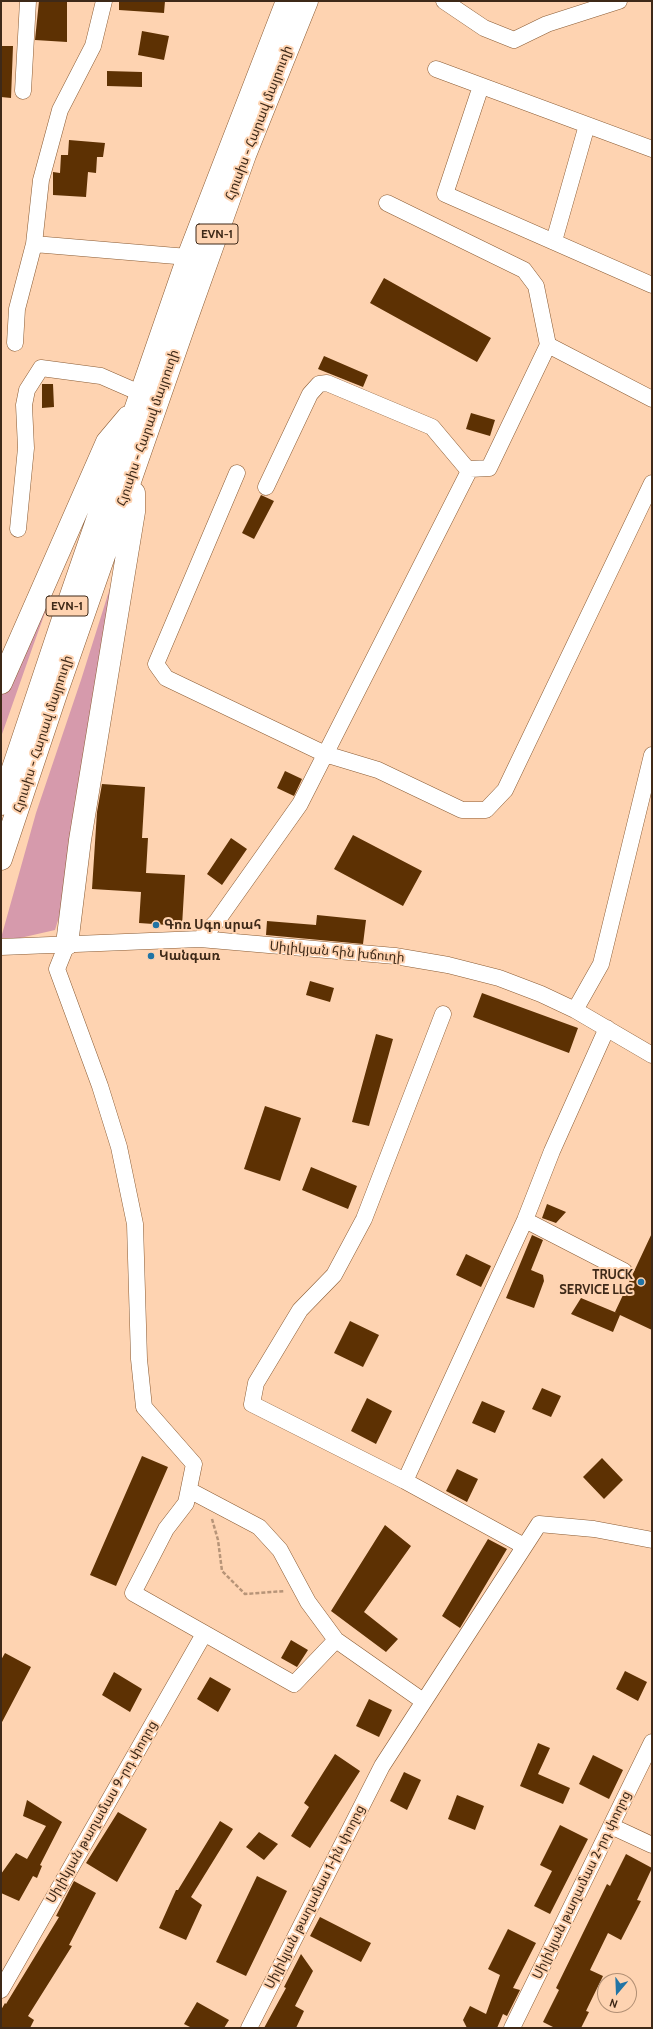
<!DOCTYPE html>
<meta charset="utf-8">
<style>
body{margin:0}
#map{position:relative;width:653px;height:2029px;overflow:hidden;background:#fed3b1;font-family:Cabin,sans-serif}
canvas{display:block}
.frame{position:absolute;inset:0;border:2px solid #3e2918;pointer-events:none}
.north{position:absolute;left:597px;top:1973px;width:40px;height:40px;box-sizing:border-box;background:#fed3b1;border:1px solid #b18f74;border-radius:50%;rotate:199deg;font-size:11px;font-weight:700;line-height:16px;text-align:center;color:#3e2918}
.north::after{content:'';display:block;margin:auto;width:14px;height:18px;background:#2174a5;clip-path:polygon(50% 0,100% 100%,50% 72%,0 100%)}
</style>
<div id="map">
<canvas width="653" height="2029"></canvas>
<div class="frame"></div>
<div class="north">N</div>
</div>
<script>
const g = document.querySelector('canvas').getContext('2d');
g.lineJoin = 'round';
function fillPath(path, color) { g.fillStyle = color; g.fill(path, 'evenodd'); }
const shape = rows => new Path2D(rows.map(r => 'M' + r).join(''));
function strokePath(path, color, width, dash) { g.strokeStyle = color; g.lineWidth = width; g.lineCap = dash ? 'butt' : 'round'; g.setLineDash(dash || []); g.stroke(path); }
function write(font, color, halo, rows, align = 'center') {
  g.font = font + ' Cabin,"Noto Sans Armenian",sans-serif'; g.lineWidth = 4; g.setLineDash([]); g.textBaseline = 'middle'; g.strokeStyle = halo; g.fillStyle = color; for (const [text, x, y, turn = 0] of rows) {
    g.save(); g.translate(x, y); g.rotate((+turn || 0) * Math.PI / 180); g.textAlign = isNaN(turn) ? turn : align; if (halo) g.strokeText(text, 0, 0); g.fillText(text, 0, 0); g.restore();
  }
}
fillPath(shape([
 [73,535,33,646,1,737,1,696],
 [115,572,64,901,55,930,20,938,1,938,36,813,81,680]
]), '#d69aac');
fillPath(shape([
 [39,1,67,1,67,42,35,40],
 [119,1,165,1,164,13,119,10],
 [142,31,169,36,164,60,138,55],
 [1,46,13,46,11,98,1,97],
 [107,71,142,72,142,87,107,86],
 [69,140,105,143,103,157,97,157,96,173,88,172,86,197,53,195,53,172,60,173,61,155,68,155],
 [384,278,491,338,477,362,370,303],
 [324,356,368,375,363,387,318,369],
 [42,384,53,384,54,407,42,408],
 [471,413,495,420,490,436,466,429],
 [261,495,274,501,254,539,242,533],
 [285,771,302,779,294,796,277,788],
 [102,784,145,787,142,838,148,838,146,873,185,875,182,926,139,923,141,892,92,889,97,812],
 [353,835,422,871,403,906,334,869],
 [231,838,247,849,222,885,207,874],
 [317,915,366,920,363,944,266,935,267,921,316,925],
 [310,981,334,988,330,1002,306,995],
 [482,993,578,1028,569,1053,473,1017],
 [376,1034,393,1039,369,1126,352,1122],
 [265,1106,301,1118,280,1181,244,1169],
 [311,1167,357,1186,348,1209,302,1190],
 [547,1204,566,1212,556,1223,542,1218],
 [652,1233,652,1330,620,1315,613,1332,571,1314,581,1298,617,1313,615,1312],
 [532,1235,543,1240,531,1270,543,1275,544,1281,534,1308,506,1298],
 [466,1254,491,1266,481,1287,456,1275],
 [350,1321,379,1335,363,1367,334,1353],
 [542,1388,561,1396,551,1417,532,1409],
 [367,1398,392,1411,376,1444,351,1431],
 [482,1401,505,1411,495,1433,472,1423],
 [142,1456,168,1467,116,1586,90,1575],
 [602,1458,623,1480,604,1499,583,1477],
 [457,1469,478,1479,467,1502,446,1491],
 [385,1525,411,1546,364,1612,398,1639,386,1652,331,1611],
 [488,1539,507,1549,460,1628,442,1616],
 [291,1640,308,1650,297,1667,281,1658],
 [5,1653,31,1667,1,1724,1,1660],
 [625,1671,647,1682,638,1701,616,1689],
 [114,1672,142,1689,130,1712,102,1695],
 [210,1677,231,1689,218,1712,197,1699],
 [369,1699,392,1710,379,1737,356,1726],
 [538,1743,550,1748,538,1774,570,1788,563,1804,520,1786],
 [335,1754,360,1771,310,1848,291,1836,309,1807,304,1803],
 [593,1755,623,1770,609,1799,579,1784],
 [404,1772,421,1780,407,1810,390,1801],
 [457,1795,484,1806,475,1830,448,1819],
 [27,1800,62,1822,40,1865,42,1866,37,1878,33,1876,19,1901,1,1893,1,1874,16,1853,27,1859,46,1826,23,1816],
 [118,1812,147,1829,117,1882,86,1863],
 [220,1821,233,1829,191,1897,202,1905,186,1940,159,1928,176,1890,178,1890],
 [560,1825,588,1839,550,1914,534,1906,552,1871,540,1865],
 [259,1832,278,1844,264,1860,246,1847],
 [626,1854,652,1868,637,1900,641,1901,621,1940,608,1933,590,1970,603,1976,586,2011,589,2012,581,2028,555,2028,543,2022,559,1990,556,1988,607,1884,610,1886],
 [257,1876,287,1891,246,1976,216,1962],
 [74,1881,96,1893,69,1945,72,1946,28,2016,34,2020,30,2028,1,2028,1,2010,5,2003,6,2004,59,1917,56,1916],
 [320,1917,371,1943,361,1962,310,1936],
 [508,1929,536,1943,513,1988,520,1990,507,2016,503,2014,497,2028,467,2028,463,2020,470,2006,486,2014,500,1975,488,1969],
 [301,1954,313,1971,295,2006,304,2011,296,2028,264,2028,286,1988,284,1987],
 [197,2002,229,2020,224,2028,192,2028,184,2024]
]), '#5d3103');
const minor = shape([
 [444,1,484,28,514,40,547,24,619,1],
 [436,69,652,149],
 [481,86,445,194,652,285],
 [23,91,28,1],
 [387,203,524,270,536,286,548,345],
 [554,241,587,125],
 [34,244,188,257],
 [15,343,17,309,34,244,41,180,60,110,93,46,104,1],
 [237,473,156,664,166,678,325,754,378,770,462,810,486,810,505,790,652,483],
 [266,487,310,394,319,384,327,383,432,427,469,471],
 [18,529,26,448,24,405,27,390,41,368,101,376,140,393],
 [200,939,217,921,300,804,469,471,470,469,489,468,548,345,652,399],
 [67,944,57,969,100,1086,119,1147,135,1224,139,1359,144,1407,194,1464,186,1503,166,1529,133,1593,294,1684,336,1640,423,1701],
 [1,947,200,939,395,956,448,965,499,978,541,994,575,1010,652,1055],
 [575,1010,601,964,652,755],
 [443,1014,364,1219,334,1275,300,1310,256,1383,252,1404,405,1481,524,1546],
 [525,1220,624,1271],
 [405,1481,525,1220,552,1151,607,1028],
 [189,1490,259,1527,280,1550,308,1602,336,1640],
 [611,1826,652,1845],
 [1,1990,204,1634],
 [249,2028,382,1766,539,1524,594,1529,652,1540],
 [512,2028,652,1742]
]);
const highway = shape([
 [1,683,107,442,128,417],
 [1,804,67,607,188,257,287,1],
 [1,859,57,691,184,326,245,155,307,1],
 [67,944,80,840,134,512,134,493]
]);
strokePath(minor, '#8a5b33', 17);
strokePath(highway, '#8a5b33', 23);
strokePath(shape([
 [212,1519,218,1540,222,1571,245,1594,285,1591]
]), '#b79478', 2.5, [4, 2]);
strokePath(minor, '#fff', 16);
strokePath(highway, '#fff', 22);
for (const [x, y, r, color] of [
 [156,925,4,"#2174a5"],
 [151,956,4,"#2174a5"],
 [641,1282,4,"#2174a5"]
]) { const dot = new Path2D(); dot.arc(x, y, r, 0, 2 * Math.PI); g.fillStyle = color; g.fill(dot); strokePath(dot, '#fed3b1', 1.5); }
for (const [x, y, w] of [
 [217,234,42],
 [67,606,42]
]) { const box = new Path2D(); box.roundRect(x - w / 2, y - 10, w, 20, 3); g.fillStyle = '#fed3b1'; g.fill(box); strokePath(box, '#3e2918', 1); }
write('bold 12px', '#3e2918', null, [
 ["EVN-1",217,234],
 ["EVN-1",67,606]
]);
write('13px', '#3e2918', '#fed3b1', [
 ["Հյուսիս - Հարավ մայրուղի",259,123,-69],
 ["Հյուսիս - Հարավ մայրուղի",148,428,-71],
 ["Հյուսիս - Հարավ մայրուղի",43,734,-72],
 ["Սիլիկյան հին խճուղի",337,952,5],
 ["Սիլիկյան թաղամաս 9-րդ փողոց",102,1812,-60],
 ["Սիլիկյան թաղամաս 2-րդ փողոց",582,1885,-64],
 ["Սիլիկյան թաղամաս 1-ին փողոց",315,1897,-63]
]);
write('bold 13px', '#3e2918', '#fed3b1', [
 ["Գոռ Սգո սրահ",164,925],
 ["Կանգառ",159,956],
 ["TRUCK",633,1275,"right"],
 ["SERVICE LLC",633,1290,"right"]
], 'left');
</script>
